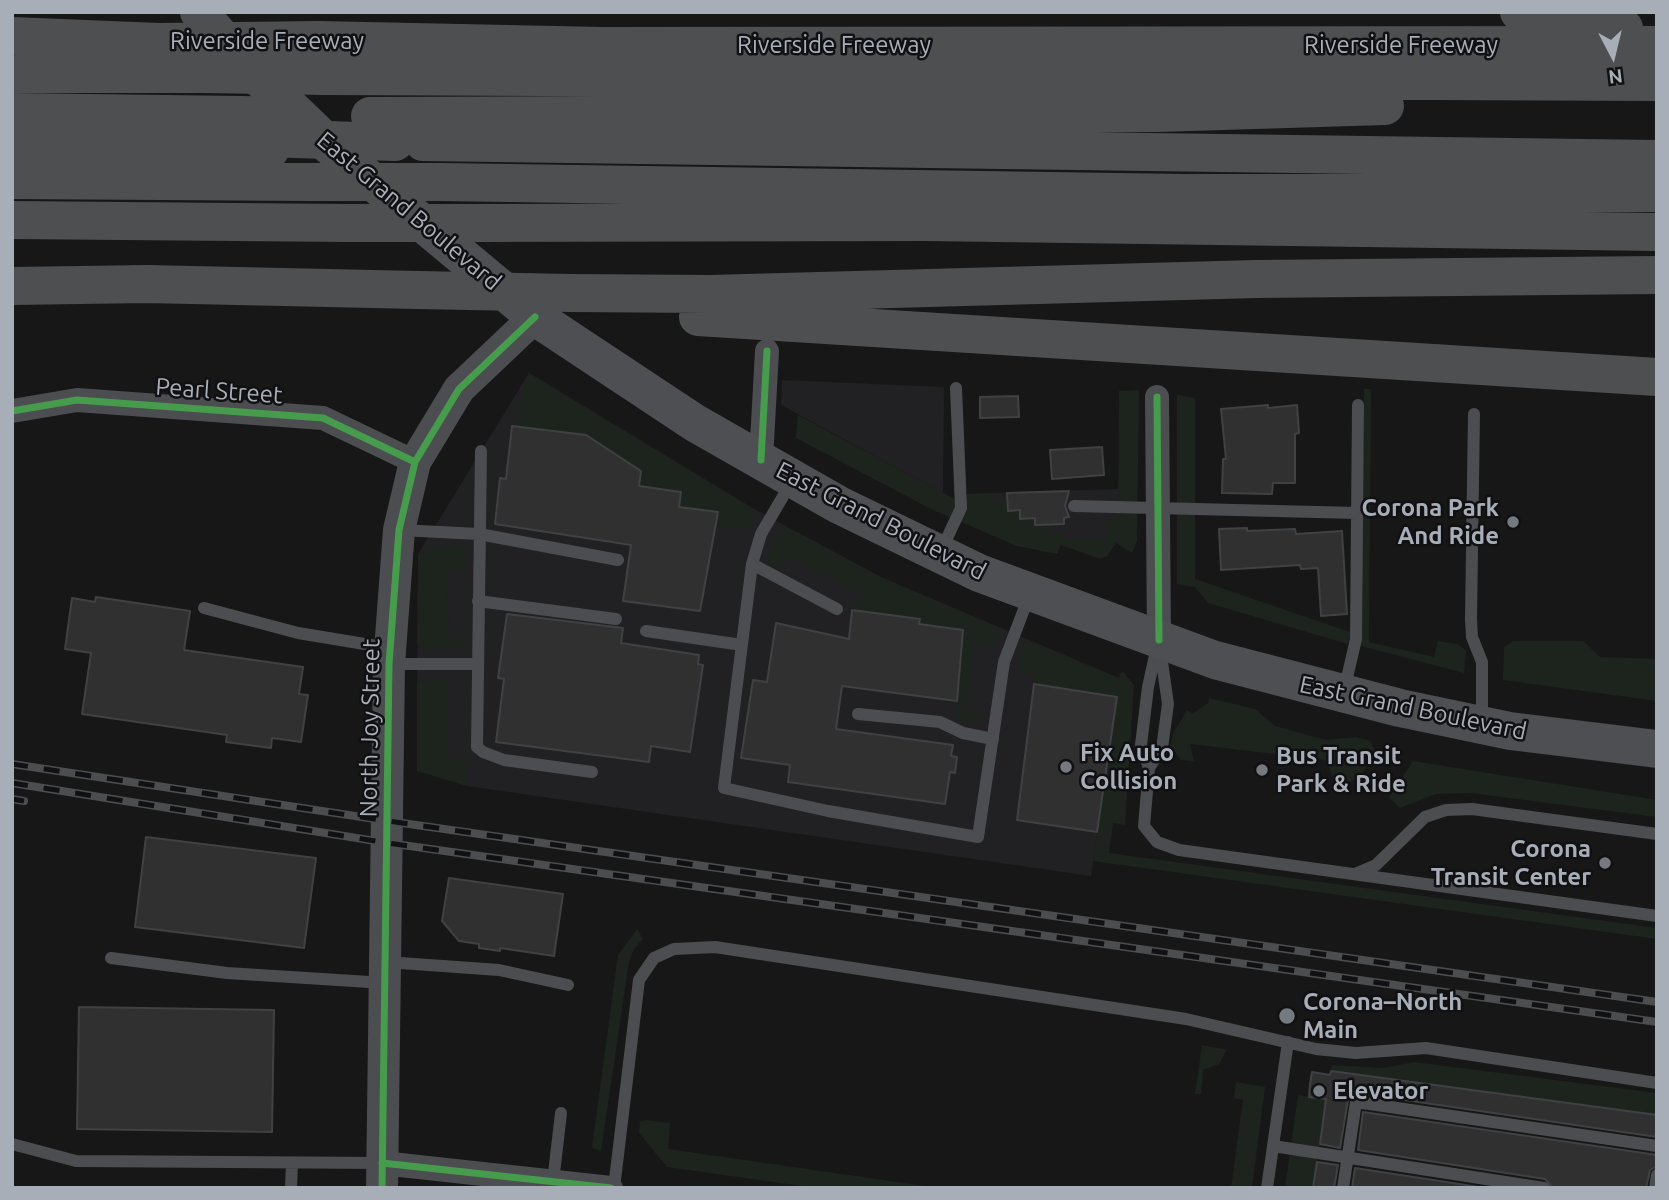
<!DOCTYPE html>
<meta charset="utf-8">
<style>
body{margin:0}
#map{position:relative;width:1669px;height:1200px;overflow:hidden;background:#171717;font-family:Ubuntu,sans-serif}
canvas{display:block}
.frame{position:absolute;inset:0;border:14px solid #a8aeb8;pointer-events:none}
.north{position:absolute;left:1578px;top:21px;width:70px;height:70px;-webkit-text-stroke:5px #111113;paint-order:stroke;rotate:173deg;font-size:19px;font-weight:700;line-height:28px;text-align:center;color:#a8aeb8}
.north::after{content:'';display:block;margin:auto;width:24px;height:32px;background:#a8aeb8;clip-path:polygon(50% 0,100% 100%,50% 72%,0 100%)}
</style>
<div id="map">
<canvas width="1669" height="1200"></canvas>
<div class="frame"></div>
<div class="north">N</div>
</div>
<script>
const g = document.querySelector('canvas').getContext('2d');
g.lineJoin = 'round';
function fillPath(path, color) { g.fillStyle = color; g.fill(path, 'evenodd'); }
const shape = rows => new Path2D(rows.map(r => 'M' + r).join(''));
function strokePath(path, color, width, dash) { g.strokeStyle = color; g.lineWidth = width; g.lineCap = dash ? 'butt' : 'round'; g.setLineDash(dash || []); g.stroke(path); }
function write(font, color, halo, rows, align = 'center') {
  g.font = font + ' Ubuntu,sans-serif'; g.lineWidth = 5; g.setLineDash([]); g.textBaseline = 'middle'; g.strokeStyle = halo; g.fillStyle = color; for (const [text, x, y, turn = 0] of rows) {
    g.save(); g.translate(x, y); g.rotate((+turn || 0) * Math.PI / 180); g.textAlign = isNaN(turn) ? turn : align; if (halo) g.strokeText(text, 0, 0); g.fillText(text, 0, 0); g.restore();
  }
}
fillPath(shape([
 [529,373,715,488,881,577,1119,678,1091,876,467,786,417,771,418,554],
 [782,380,944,387,943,493,781,405],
 [1118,489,1118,535,1107,556,1100,559,967,494]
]), '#212123');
fillPath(shape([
 [529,373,756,510,747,528,716,526,718,513,679,507,681,492,639,486,641,471,586,435,512,426],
 [1364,389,1371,389,1369,642,1434,657,1438,641,1457,644,1466,650,1464,673,1361,646],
 [1139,390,1137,541,1132,553,1116,543,1107,556,1100,559,1061,545,1057,554,1017,546,933,510,796,438,798,415,966,505,967,494,991,493,991,503,1007,502,1008,510,1020,510,1020,519,1035,518,1035,525,1048,524,1048,532,1064,531,1064,539,1107,538,1107,518,1118,518,1119,391],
 [1177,395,1195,398,1195,579,1350,632,1348,644,1208,603,1195,587,1177,584],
 [783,525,881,577,1001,630,993,647,974,643,966,711,983,715,983,723,962,722,957,716,963,630,919,624,919,619,852,610,860,593,785,556,778,568,768,565,768,556],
 [463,546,467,570,447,571,449,640,464,640,465,647,426,650,417,645,418,554,431,547],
 [1026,641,1119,678,1121,672,1124,673,1134,685,1125,825,1113,823,1109,853,1657,928,1657,939,1093,861,1097,832,1076,691,1034,684,1037,670,1031,668,1029,676,1022,674,1020,670],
 [1513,641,1583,641,1600,657,1657,659,1657,701,1503,680,1504,647],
 [447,679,448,760,465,760,469,764,464,785,417,771,417,682],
 [1209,698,1255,709,1275,726,1326,740,1356,737,1370,741,1374,749,1372,758,1362,774,1350,782,1334,780,1326,760,1190,744,1194,761,1181,760,1170,746,1174,732,1187,710,1192,714,1208,703],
 [1413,761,1657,800,1657,817,1470,793,1436,794,1400,808,1389,797],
 [637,929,643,939,634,949,629,962,601,1151,592,1148,618,955],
 [1202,1045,1227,1050,1219,1064,1203,1070,1201,1094,1195,1094],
 [1414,1062,1657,1093,1657,1115,1331,1071,1332,1065,1383,1068],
 [1236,1082,1265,1087,1252,1188,1231,1188,1243,1100,1234,1098],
 [1298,1095,1326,1100,1313,1188,1285,1188],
 [646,1120,670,1123,668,1149,939,1188,816,1188,667,1167,639,1133,640,1122]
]), '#1d241e');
const building = shape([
 [1018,396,1019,417,980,418,980,397,1018,396],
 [1268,405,1268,408,1297,405,1299,433,1295,434,1295,483,1273,483,1272,494,1222,493,1223,459,1226,459,1221,409,1268,405],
 [512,426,586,435,641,471,639,486,681,492,679,507,718,512,700,611,623,601,631,545,495,524,500,478,506,479,512,426],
 [1102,447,1104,475,1052,479,1050,450,1102,447],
 [1069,491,1065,506,1069,517,1064,518,1064,524,1035,525,1035,518,1020,519,1020,510,1008,511,1007,493,1069,491],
 [1247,528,1247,531,1295,529,1296,534,1342,531,1347,614,1321,616,1318,568,1301,569,1300,565,1221,570,1219,529,1247,528],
 [96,597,190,611,184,650,303,667,299,694,308,695,301,742,272,738,271,748,226,742,227,735,82,714,91,653,65,649,72,598,95,602,96,597],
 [852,610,920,619,919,624,963,630,957,701,842,686,836,729,953,745,951,756,957,757,955,773,950,772,945,804,788,782,790,765,741,758,753,680,767,682,776,623,849,639,852,610],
 [507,614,623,628,621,643,699,655,698,664,703,665,690,752,651,746,649,762,496,742,504,679,498,678,507,614],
 [1034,684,1117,697,1097,832,1017,820,1034,684],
 [146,837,316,858,304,948,135,927,146,837],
 [449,878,563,894,554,956,500,948,500,951,479,948,479,944,459,941,442,921,449,878],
 [79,1007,274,1010,272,1132,77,1129,79,1007],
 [1331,1071,1657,1115,1657,1137,1357,1093,1348,1100,1340,1148,1320,1144,1326,1099,1309,1097,1310,1084,1312,1072,1330,1075,1331,1071],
 [1363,1112,1657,1155,1657,1166,1650,1170,1646,1188,1553,1188,1545,1179,1358,1150,1363,1112],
 [1317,1162,1338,1165,1334,1188,1313,1188,1317,1162],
 [1355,1168,1485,1188,1352,1188,1355,1168]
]);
fillPath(building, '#303031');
strokePath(building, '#3f4143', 2);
strokePath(shape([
 [1474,414,1471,619,1472,637,1482,662,1482,722],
 [481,451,477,747,483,752,504,760,592,772],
 [792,481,761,534,752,564,724,788,828,811,978,837,1004,662,1029,596],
 [1074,506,1357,513],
 [400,530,479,534,618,560],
 [941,551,961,508,956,388],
 [752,564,837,609],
 [478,601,616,619],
 [204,608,298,633,389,648],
 [646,631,742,645],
 [1158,642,1148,687,1141,745,1149,768,1144,826,1157,842,1179,850,1657,916],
 [390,664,477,664],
 [1344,691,1356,639,1358,405],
 [858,714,940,722,963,733,993,739],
 [1149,768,1162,748,1168,704,1160,648],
 [1355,874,1376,865,1425,817,1446,810,1472,809,1657,834],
 [111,958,227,973,385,983],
 [386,962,499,970,568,985],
 [12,1144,76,1161,382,1163],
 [1273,1146,1544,1188],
 [553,1182,561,1113],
 [291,1188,292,1163],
 [614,1188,639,980,654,958,674,949,715,947,1186,1019,1316,1049,1356,1053,1426,1048,1657,1083],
 [1267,1188,1288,1042],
 [1343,1188,1356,1102,1657,1146],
 [1655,1188,1657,1175]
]), '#4b4d50', 12);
strokePath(shape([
 [1157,397,1159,640],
 [12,411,77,400,323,418,415,462],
 [761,460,767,351],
 [382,1163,611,1188]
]), '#4b4d50', 24);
strokePath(shape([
 [382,1188,389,664,399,530,415,462,459,389,535,317]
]), '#4b4d50', 32);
strokePath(shape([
 [199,12,239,58,331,147,535,317,695,423,839,505,979,573,1215,660,1400,708,1510,731,1657,749]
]), '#4d4f52', 38);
strokePath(shape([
 [1519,12,1624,28],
 [12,36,159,42],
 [318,40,602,46,1657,45],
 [12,74,205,74],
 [324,76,1657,82],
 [12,112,241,115],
 [370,116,1157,113,1385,106],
 [423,142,1657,159],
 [12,144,270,150],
 [12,180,310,182],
 [441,182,1185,193,1657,193],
 [12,220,346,223],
 [476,223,924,222,1657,232],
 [12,286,147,284,418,290],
 [571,293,710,294,1256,279,1657,275],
 [698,317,1657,377]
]), '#4e4f51', 38);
const rail = shape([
 [12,764,388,821,1657,1002],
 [12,783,388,843,1657,1022],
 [12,799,24,801]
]);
strokePath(rail, '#4b4d4f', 8);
strokePath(rail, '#111113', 5, [16]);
strokePath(shape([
 [159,42,318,40],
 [205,74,324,76],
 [241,115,298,116],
 [261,138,395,142],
 [310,182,441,182],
 [346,223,476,223],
 [418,290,571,293]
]), '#4e4f51', 38);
strokePath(shape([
 [1157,397,1159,640],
 [12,411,77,400,323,418,415,462],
 [761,460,767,351],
 [382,1163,611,1188],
 [382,1188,389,664,399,530,415,462,459,389,535,317]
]), '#469c4c', 7);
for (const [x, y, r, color] of [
 [1513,522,7,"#757980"],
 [1066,767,7,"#757980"],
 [1262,770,7,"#757980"],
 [1605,863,7,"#757980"],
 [1287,1016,9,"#757980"],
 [1319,1091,7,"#757980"]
]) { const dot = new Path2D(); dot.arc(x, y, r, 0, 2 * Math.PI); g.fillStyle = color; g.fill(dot); strokePath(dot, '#111113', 2.5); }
write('24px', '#a8aeb8', '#111113', [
 ["Riverside Freeway",267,41],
 ["Riverside Freeway",834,45],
 ["Riverside Freeway",1401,45],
 ["East Grand Boulevard",409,211,40],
 ["Pearl Street",219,391,4],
 ["East Grand Boulevard",881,521,27],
 ["East Grand Boulevard",1413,708,12],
 ["North Joy Street",370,728,-89]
]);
write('bold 24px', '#a8aeb8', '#111113', [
 ["Corona Park",1499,508,"right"],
 ["And Ride",1499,536,"right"],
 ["Fix Auto",1080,753],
 ["Collision",1080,781],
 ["Bus Transit",1276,756],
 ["Park & Ride",1276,784],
 ["Corona",1591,849,"right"],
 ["Transit Center",1591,877,"right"],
 ["Corona–North",1303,1002],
 ["Main",1303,1030],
 ["Elevator",1333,1091]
], 'left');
</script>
